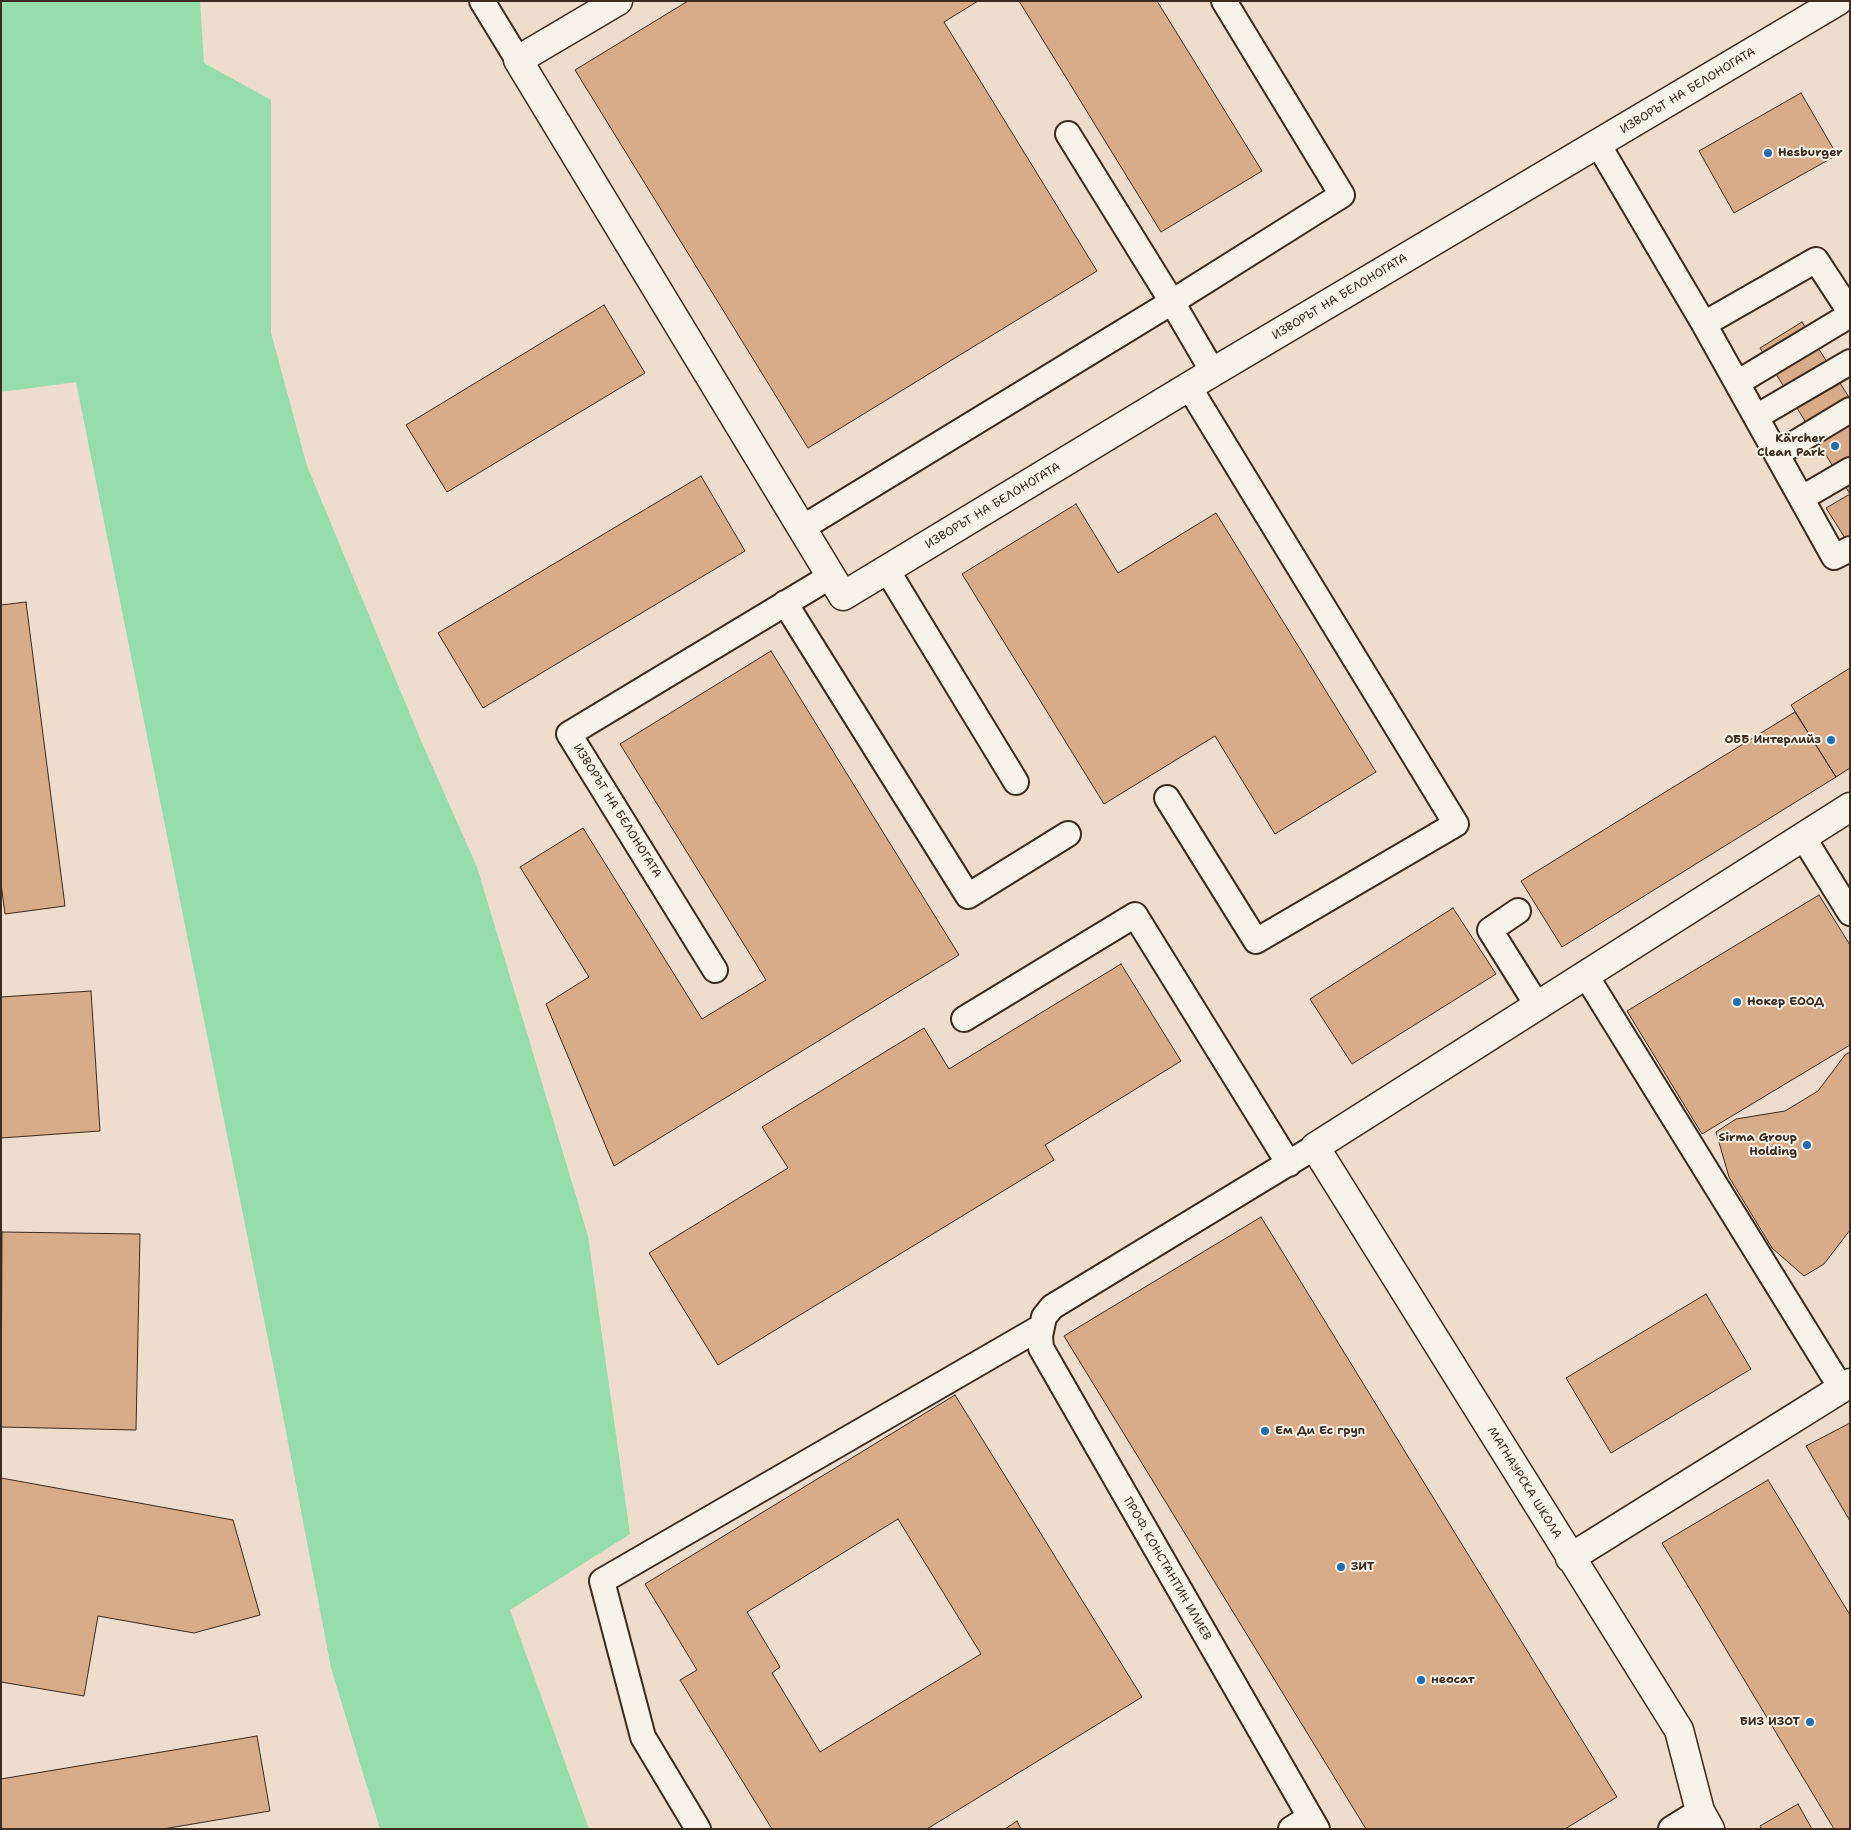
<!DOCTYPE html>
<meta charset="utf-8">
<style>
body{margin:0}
#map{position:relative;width:1851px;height:1830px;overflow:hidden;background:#edc;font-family:"Shantell Sans",sans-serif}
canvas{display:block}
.frame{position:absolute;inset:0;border:2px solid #3b2a1e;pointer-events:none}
</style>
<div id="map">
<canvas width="1851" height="1830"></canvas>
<div class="frame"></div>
</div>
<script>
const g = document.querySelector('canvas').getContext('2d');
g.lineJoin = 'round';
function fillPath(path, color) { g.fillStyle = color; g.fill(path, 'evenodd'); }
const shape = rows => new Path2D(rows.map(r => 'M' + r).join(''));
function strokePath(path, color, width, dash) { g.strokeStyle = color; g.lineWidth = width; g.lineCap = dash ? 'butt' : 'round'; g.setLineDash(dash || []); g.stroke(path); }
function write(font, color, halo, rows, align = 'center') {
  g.font = font + ' "Shantell Sans",sans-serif'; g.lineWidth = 4; g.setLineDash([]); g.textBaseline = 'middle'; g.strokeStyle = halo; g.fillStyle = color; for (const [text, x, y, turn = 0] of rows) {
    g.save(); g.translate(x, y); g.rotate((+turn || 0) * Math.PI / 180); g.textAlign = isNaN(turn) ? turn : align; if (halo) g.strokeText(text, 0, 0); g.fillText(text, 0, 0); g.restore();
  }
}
fillPath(shape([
 [1,1,200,1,204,63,271,100,271,333,307,466,422,743,477,867,588,1236,630,1534,510,1610,589,1829,380,1829,331,1668,275,1374,76,382,1,392]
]), '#96ddac');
const building = shape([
 [688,1,978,1,944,22,1097,271,808,448,575,70,688,1],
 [1019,1,1157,1,1262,171,1161,232,1019,1],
 [1801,93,1837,155,1734,213,1699,151,1801,93],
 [604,305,645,373,447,492,406,425,604,305],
 [1802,322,1850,399,1850,546,1826,508,1850,494,1760,348,1802,322],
 [701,476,745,551,483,708,438,633,701,476],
 [1076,504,1118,573,1216,513,1376,772,1275,834,1215,736,1104,804,962,574,1076,504],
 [26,602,65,906,5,914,1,883,1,605,26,602],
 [771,651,959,955,614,1166,546,1004,589,977,520,867,583,828,702,1019,766,980,620,744,771,651],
 [1850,668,1850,768,1836,777,1791,705,1850,668],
 [1795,712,1836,777,1562,947,1521,881,1795,712],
 [1819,895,1850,945,1850,1045,1702,1134,1627,1011,1819,895],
 [1453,908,1496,974,1352,1064,1310,999,1453,908],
 [1121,964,1181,1061,1045,1145,1054,1160,718,1365,649,1253,788,1168,762,1127,924,1028,949,1069,1121,964],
 [91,991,100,1131,1,1138,1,997,91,991],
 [1850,1052,1850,1230,1824,1264,1804,1276,1772,1248,1729,1177,1716,1132,1736,1119,1785,1111,1818,1091,1845,1055,1850,1052],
 [1261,1217,1617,1797,1565,1829,1366,1829,1064,1336,1261,1217],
 [2,1232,140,1234,136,1430,1,1427,2,1232],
 [1706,1294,1751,1369,1611,1453,1566,1378,1706,1294],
 [955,1395,1142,1697,927,1829,772,1829,680,1680,697,1670,645,1584,955,1395],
 [898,1519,981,1654,820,1752,772,1673,780,1667,747,1612,898,1519],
 [1850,1423,1850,1521,1806,1446,1850,1423],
 [1,1478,233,1520,260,1615,194,1633,98,1616,84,1696,1,1682,1,1478],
 [1768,1480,1850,1615,1850,1829,1834,1829,1662,1543,1768,1480],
 [257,1736,270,1811,163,1829,1,1829,1,1779,257,1736],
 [1798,1804,1812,1829,1761,1829,1760,1826,1798,1804],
 [1017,1821,1021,1829,1005,1829,1017,1821]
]);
fillPath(building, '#d8ab89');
strokePath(building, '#3b2a1e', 1);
const lane = shape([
 [482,1,518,60],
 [1068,134,1172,302,1213,372],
 [1598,144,1704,324,1834,557,1850,549],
 [1704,324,1816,260,1850,312],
 [1737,383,1850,315],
 [1756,417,1850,362],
 [1777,454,1850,410],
 [1802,498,1850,470],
 [802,528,1172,302,1342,195,1224,1],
 [887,570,1016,782],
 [785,603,968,896,1068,834],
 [1167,798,1256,941,1456,824,1189,387],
 [1803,837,1850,913],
 [1518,911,1490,930,1537,1005],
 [715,970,569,734,831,576],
 [1585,974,1841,1388],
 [964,1019,1135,915,1289,1164],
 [1315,1147,1052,1307,1044,1317,1040,1336,1041,1348,1317,1829],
 [698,1829,643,1737,602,1581,1041,1327],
 [1291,1829,1310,1817],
 [1671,1829,1700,1811]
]);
const street = shape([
 [618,1,518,60,843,596,1213,372,1838,1],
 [1570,1558,1850,1383],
 [1710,1829,1700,1811,1679,1730,1315,1147,1850,807]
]);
strokePath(lane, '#3b2a1e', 28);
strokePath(street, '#3b2a1e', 31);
strokePath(lane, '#f7f3e8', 24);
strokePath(street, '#f7f3e8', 28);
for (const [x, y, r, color] of [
 [1768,153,5,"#1f6fb2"],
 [1835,446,5,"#1f6fb2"],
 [1831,740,5,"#1f6fb2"],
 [1737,1002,5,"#1f6fb2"],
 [1807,1145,5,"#1f6fb2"],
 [1265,1431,5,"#1f6fb2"],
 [1341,1567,5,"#1f6fb2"],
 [1421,1680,5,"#1f6fb2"],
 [1810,1722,5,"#1f6fb2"]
]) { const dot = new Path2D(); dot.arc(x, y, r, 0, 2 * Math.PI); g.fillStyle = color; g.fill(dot); strokePath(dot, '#f7f3e8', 2); }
write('12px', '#3b2a1e', '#f7f3e8', [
 ["ИЗВОРЪТ НА БЕЛОНОГАТА",1688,91,-31],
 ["ИЗВОРЪТ НА БЕЛОНОГАТА",1340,297,-31],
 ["ИЗВОРЪТ НА БЕЛОНОГАТА",993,506,-31],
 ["ИЗВОРЪТ НА БЕЛОНОГАТА",617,811,58],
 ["МАГНАУРСКА ШКОЛА",1524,1483,58],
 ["ПРОФ. КОНСТАНТИН ИЛИЕВ",1167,1569,60]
]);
write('bold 12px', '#3b2a1e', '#f7f3e8', [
 ["Hesburger",1778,153],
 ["Kärcher",1825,439,"right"],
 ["Clean Park",1825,453,"right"],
 ["ОББ Интерлийз",1821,740,"right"],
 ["Нокер ЕООД",1747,1002],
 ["Sirma Group",1797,1138,"right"],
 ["Holding",1797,1152,"right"],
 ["Ем Ди Ес груп",1275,1431],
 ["ЗИТ",1351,1567],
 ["неосат",1431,1680],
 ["БИЗ ИЗОТ",1800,1722,"right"]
], 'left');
</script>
